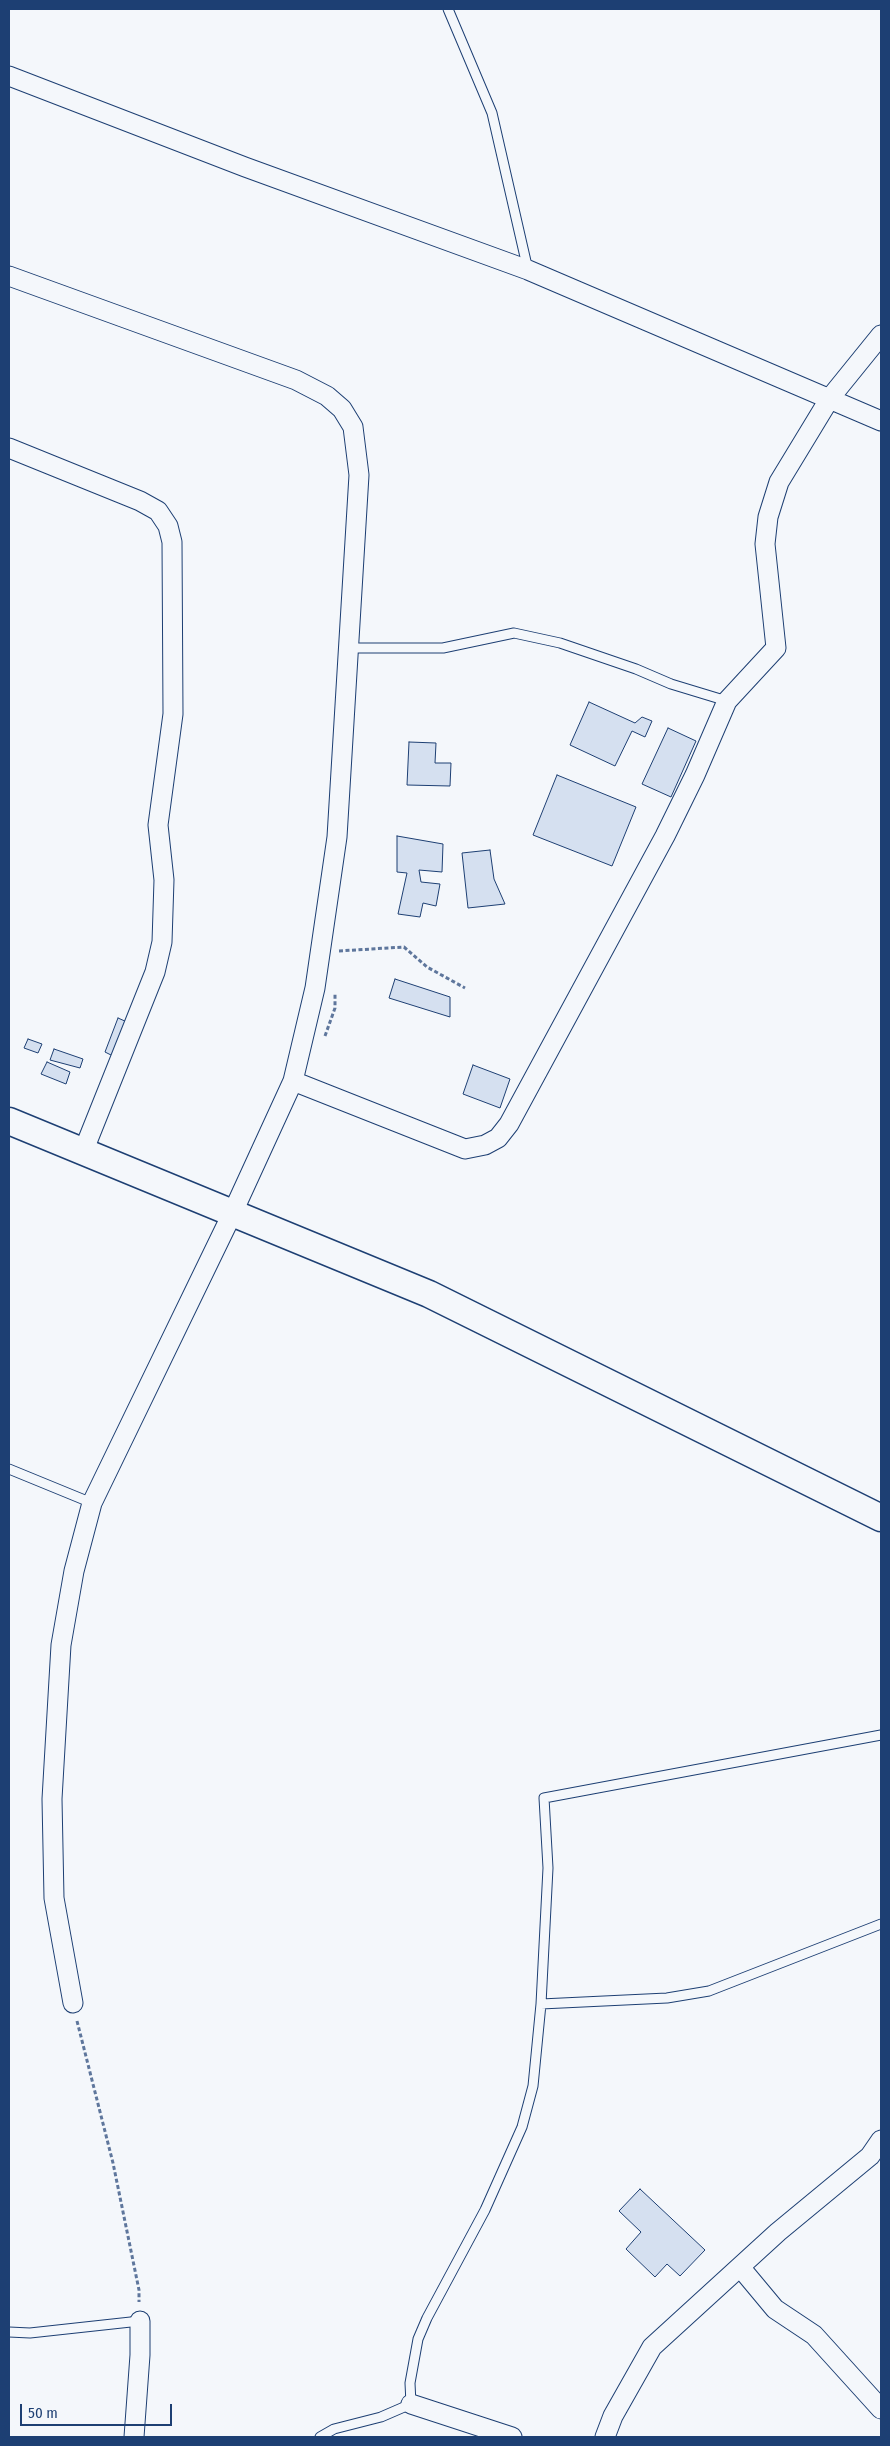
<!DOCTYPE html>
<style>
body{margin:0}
#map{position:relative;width:890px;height:2446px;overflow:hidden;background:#f4f7fb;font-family:"Fira Sans Condensed",sans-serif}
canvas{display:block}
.frame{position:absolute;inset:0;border:10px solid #1d3f73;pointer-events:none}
.scale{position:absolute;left:20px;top:2404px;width:152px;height:22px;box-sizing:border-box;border:2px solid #1d3f73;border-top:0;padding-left:6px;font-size:15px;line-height:18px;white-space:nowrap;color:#1d3f73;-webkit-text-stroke:4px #f4f7fb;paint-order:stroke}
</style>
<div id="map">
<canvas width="890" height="2446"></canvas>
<div class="frame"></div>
<div class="scale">50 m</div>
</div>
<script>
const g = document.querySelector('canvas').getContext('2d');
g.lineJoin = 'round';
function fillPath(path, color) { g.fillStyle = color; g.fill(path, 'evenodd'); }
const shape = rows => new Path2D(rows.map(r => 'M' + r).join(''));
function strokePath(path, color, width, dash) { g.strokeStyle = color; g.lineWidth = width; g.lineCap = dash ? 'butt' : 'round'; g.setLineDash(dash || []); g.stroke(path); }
const building = shape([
 [589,702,635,723,642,717,652,721,645,737,632,731,615,766,570,745,589,702],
 [668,728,696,741,671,797,642,784,668,728],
 [409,742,436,743,435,763,451,763,450,786,407,785,409,742],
 [557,775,636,807,612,866,533,835,557,775],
 [397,836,443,844,442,872,419,870,421,882,440,884,436,906,423,903,420,917,398,914,407,873,397,872,397,836],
 [490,850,494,879,505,904,468,908,462,853,490,850],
 [395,979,450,997,450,1017,389,998,395,979],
 [118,1018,127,1022,113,1056,105,1052,118,1018],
 [28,1039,42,1044,38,1053,24,1048,28,1039],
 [54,1049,83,1059,80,1068,50,1060,54,1049],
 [47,1062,70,1072,66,1084,41,1074,47,1062],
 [473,1065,510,1079,500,1108,463,1094,473,1065],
 [640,2189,705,2250,680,2276,667,2264,655,2277,626,2249,641,2232,619,2211,640,2189]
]);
fillPath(building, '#d5e0f0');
strokePath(building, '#1d3f73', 1);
const lane = shape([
 [448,9,492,113,528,270],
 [348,648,443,648,514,633,560,643,636,669,671,684,727,701],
 [9,1469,92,1503],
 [541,2004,667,1998,709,1991,881,1924],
 [9,2332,30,2333,140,2321],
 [320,2437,334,2429,381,2417,411,2404,410,2383,418,2339,427,2318,485,2210,522,2127,533,2086,541,2004,548,1868,544,1798,881,1735]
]);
const street = shape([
 [9,76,245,167,528,270,881,421],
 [9,276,296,380,327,396,342,409,353,427,359,475,337,837,315,988,293,1081,232,1214,92,1503,74,1571,61,1645,52,1799,54,1898,73,2003],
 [9,448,140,501,158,511,168,526,172,542,173,714,158,825,164,880,162,942,155,972,83,1152],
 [293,1081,465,1149,485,1145,498,1138,509,1124,665,836,695,775,727,701,776,648,765,544,768,517,779,482,830,398,881,335],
 [740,2267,775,2309,814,2335,881,2409],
 [411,2404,512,2437],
 [134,2437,140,2355,140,2321],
 [605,2437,613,2416,652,2347,778,2232,870,2156,881,2140]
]);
const secondary = shape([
 [9,1121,429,1294,881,1518]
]);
strokePath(lane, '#1d3f73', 11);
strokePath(street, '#1d3f73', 21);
strokePath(secondary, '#1d3f73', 29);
strokePath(shape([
 [339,951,404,947,427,967,465,988],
 [325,1036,335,1008,335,994],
 [77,2021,113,2163,139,2290,139,2302]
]), '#5e769c', 3, [4, 2.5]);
strokePath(lane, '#f4f7fb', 9);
strokePath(street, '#f4f7fb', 19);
strokePath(secondary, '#f4f7fb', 26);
</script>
